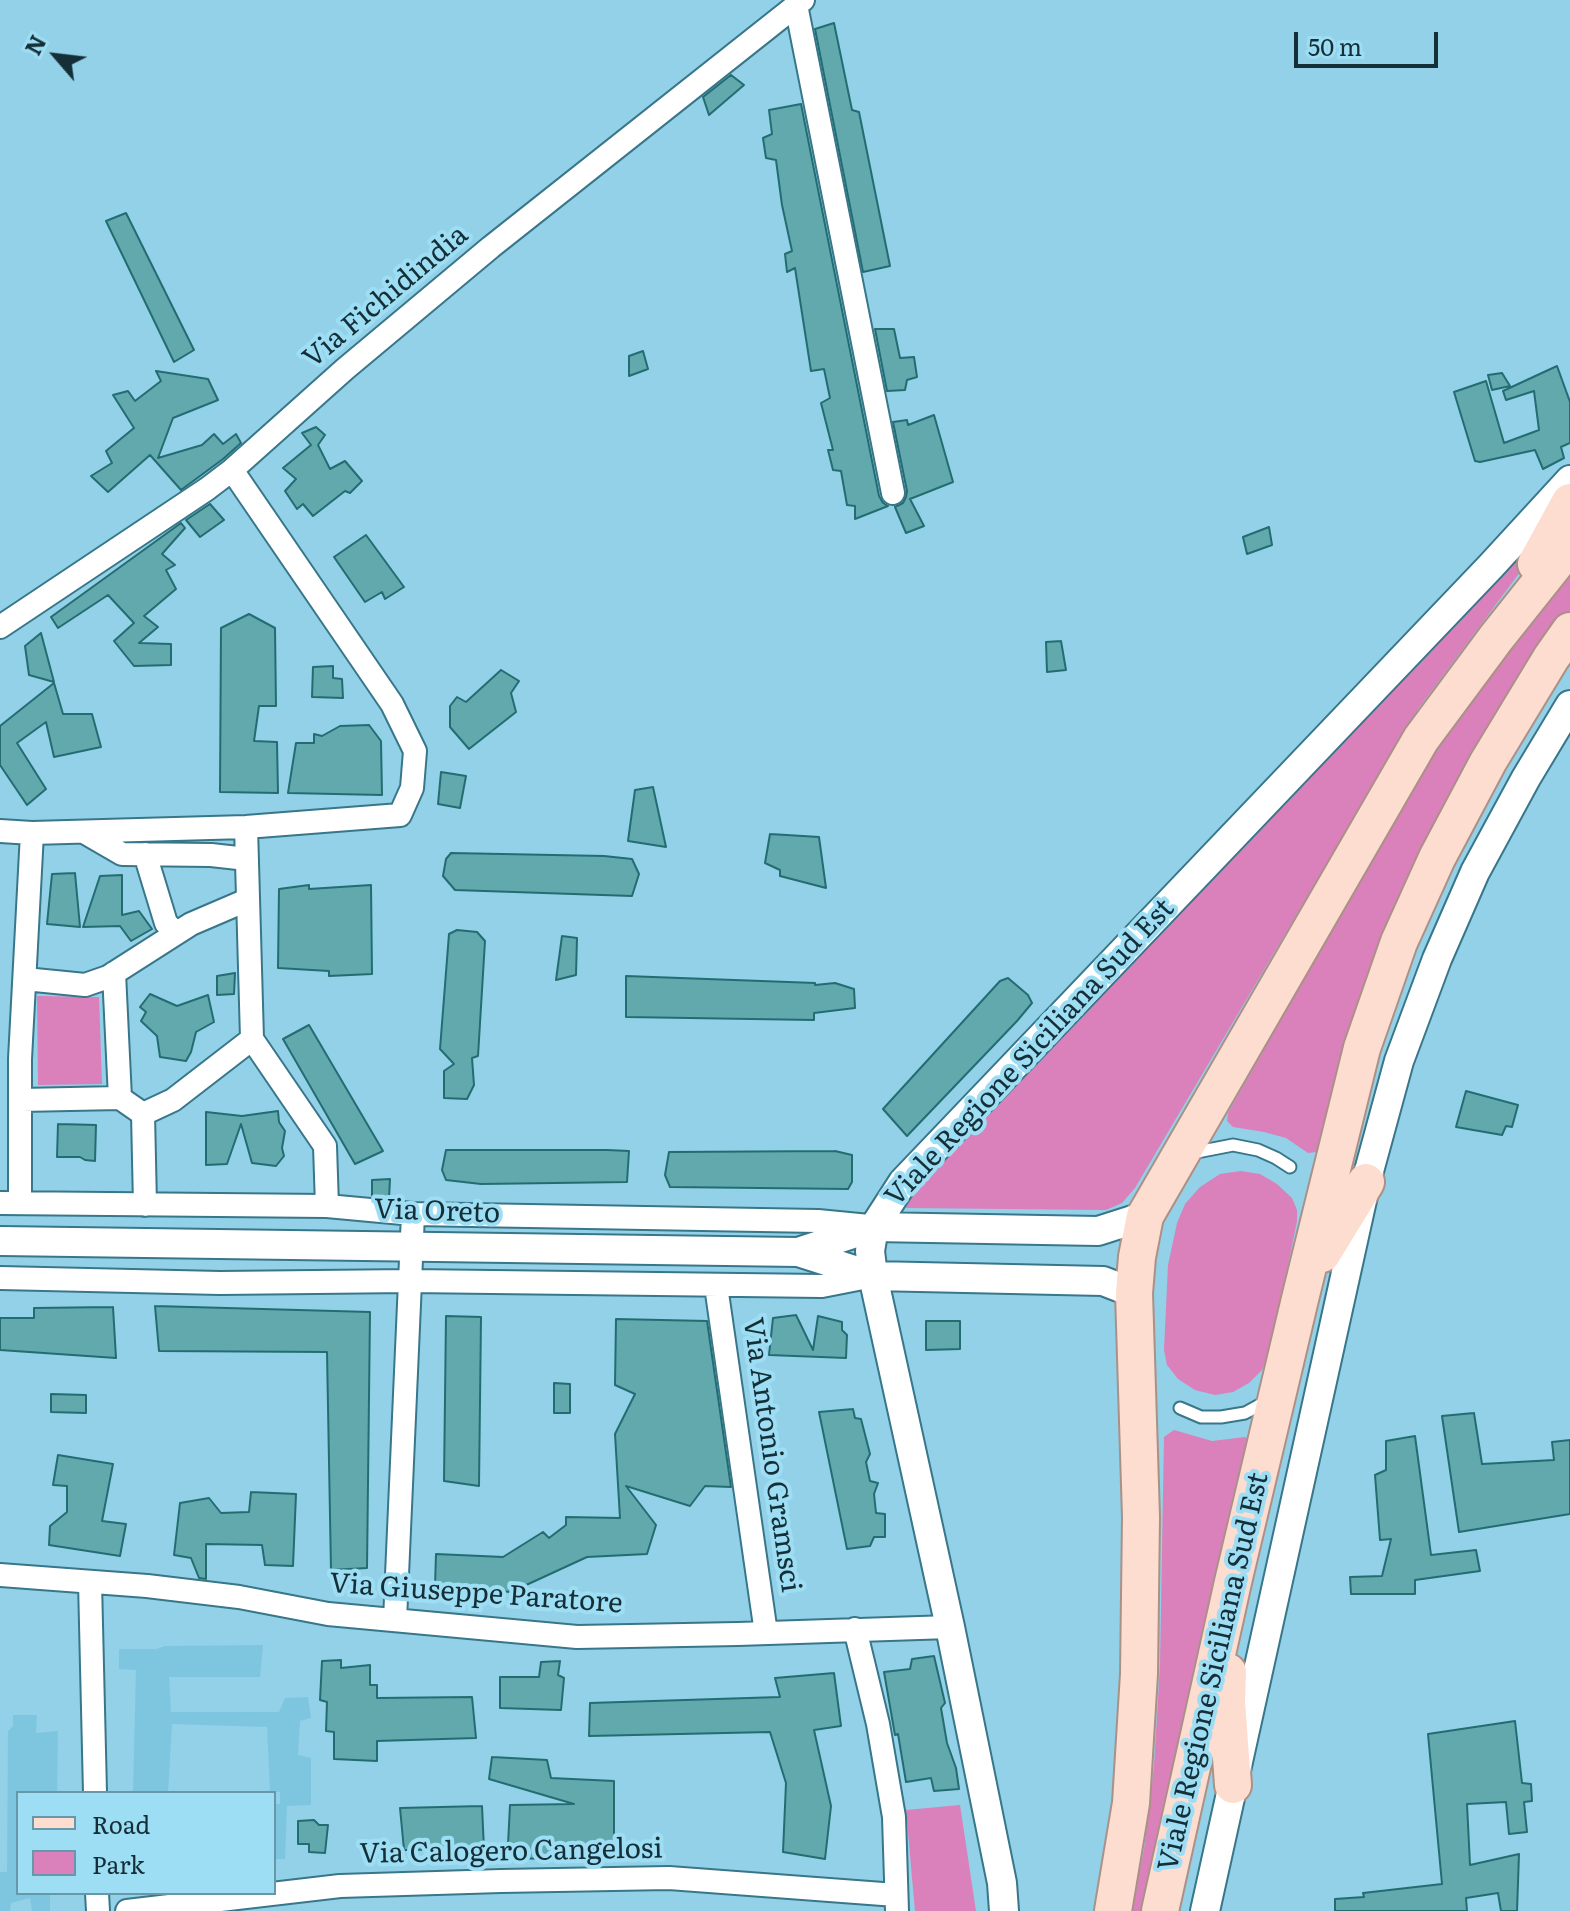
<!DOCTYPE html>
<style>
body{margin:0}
#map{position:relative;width:1570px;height:1911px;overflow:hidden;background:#92d1e7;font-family:Literata,serif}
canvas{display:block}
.legend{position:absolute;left:16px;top:1791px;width:260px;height:104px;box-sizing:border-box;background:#9edef4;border:2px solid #6798a9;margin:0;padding:10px 14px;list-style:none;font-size:24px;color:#152f38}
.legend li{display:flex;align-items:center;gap:16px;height:40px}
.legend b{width:40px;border:2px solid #6798a9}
.north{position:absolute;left:16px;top:16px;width:80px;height:80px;-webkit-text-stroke:6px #9edef4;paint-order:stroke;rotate:298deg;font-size:22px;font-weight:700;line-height:32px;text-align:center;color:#152f38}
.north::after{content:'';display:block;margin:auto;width:28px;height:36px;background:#152f38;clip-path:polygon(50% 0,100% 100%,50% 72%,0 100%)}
.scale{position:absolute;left:1294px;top:32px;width:144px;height:36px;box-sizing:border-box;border:4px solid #152f38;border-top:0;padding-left:10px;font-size:24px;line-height:28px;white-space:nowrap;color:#152f38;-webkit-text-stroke:6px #9edef4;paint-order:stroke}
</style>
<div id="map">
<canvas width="1570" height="1911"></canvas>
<ul class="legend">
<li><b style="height:10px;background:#fdddd0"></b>Road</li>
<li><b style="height:22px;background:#da80ba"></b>Park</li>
</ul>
<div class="north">N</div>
<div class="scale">50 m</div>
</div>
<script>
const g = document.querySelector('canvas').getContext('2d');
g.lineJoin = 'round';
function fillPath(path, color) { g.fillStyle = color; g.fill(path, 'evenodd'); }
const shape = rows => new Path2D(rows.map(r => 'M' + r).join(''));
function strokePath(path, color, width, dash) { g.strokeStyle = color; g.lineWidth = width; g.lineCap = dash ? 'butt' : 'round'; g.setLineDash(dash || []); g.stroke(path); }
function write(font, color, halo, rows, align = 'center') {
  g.font = font + ' Literata,serif'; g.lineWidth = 8; g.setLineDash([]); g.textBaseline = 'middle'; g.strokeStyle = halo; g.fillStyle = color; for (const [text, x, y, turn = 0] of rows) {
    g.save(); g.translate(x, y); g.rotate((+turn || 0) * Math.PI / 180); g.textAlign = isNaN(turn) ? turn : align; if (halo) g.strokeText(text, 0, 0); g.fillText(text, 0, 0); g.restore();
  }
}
fillPath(shape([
 [263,1645,260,1677,169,1677,171,1712,279,1712,285,1698,308,1697,311,1718,300,1721,298,1755,311,1758,311,1805,287,1806,285,1859,274,1859,274,1804,280,1804,280,1792,270,1791,267,1727,172,1724,168,1793,133,1793,136,1670,119,1669,119,1649,156,1649,165,1646],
 [13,1715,37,1715,36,1733,58,1731,57,1793,18,1793,18,1893,50,1893,50,1911,32,1911,30,1898,11,1903,10,1911,0,1911,0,1872,7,1872,8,1731,13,1726]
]), '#7ec6e0');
fillPath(shape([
 [1531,543,1538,548,1418,709,1135,1188,1122,1203,1106,1210,906,1208,907,1193],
 [1570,574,1570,610,1471,752,1421,851,1345,1044,1317,1152,1308,1153,1286,1138,1264,1132,1233,1127,1227,1121,1228,1113,1384,836,1442,741,1503,660],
 [37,996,99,997,102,1084,38,1085],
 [1241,1171,1260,1174,1277,1184,1292,1198,1297,1210,1297,1221,1270,1354,1262,1370,1249,1383,1233,1392,1215,1395,1195,1390,1178,1379,1167,1365,1164,1350,1168,1265,1177,1223,1185,1204,1200,1187,1220,1174],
 [1174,1430,1212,1441,1245,1437,1251,1441,1149,1911,1131,1911,1144,1849,1154,1766,1160,1665,1164,1437],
 [960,1805,976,1911,915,1911,906,1810]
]), '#da80ba');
const building = shape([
 [834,23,852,110,859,112,890,266,863,272,815,29,834,23],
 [731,75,744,85,709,115,703,97,731,75],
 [801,104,879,496,883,503,888,506,855,519,855,506,847,505,841,471,833,470,828,450,833,450,821,403,830,398,824,369,811,371,795,268,787,272,785,254,792,251,782,205,776,160,766,158,763,138,772,134,769,110,801,104],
 [126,213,194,350,174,362,106,221,126,213],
 [875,329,894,329,900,358,914,357,917,377,907,380,905,390,887,391,875,329],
 [643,351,648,369,629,376,629,356,643,351],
 [1557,366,1570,402,1570,443,1561,447,1564,458,1543,469,1535,450,1480,462,1475,461,1454,392,1486,381,1504,443,1539,430,1534,391,1506,400,1503,391,1557,366],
 [156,371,208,379,218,400,173,418,158,458,202,445,214,434,223,444,236,434,241,443,223,459,181,490,150,455,108,492,91,476,112,463,106,451,134,428,113,395,128,391,135,401,161,381,156,371],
 [1502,373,1510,386,1492,390,1488,375,1502,373],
 [934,415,953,482,910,499,924,526,906,533,895,507,903,503,906,497,907,491,893,422,907,420,908,425,934,415],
 [316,427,325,435,318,445,330,469,345,461,362,481,350,493,345,491,313,516,303,504,297,509,285,491,296,479,283,468,311,445,302,433,316,427],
 [210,504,224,520,200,537,186,520,210,504],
 [181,523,185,528,162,554,175,565,166,570,176,589,144,616,158,627,139,643,171,644,171,665,134,666,114,641,134,623,108,595,58,628,51,617,181,523],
 [1269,527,1272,545,1247,554,1243,537,1269,527],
 [366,535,404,587,385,599,382,592,365,602,334,557,366,535],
 [249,614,275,628,276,706,259,706,254,741,277,742,278,793,220,792,221,628,249,614],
 [41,633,54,682,29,675,25,646,41,633],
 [1061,641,1066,670,1047,672,1046,642,1061,641],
 [333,666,333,678,342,679,343,698,312,697,313,667,333,666],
 [501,670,519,681,511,693,516,712,469,749,450,727,450,706,457,697,466,702,501,670],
 [54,683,63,714,92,714,101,747,54,757,46,722,17,743,46,789,27,805,0,765,0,726,54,683],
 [369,725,381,741,382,795,288,793,296,743,314,743,314,734,322,736,340,726,369,725],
 [441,772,466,776,460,808,438,804,441,772],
 [653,787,666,847,628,841,635,790,653,787],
 [770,834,819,837,826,888,780,876,780,870,765,863,770,834],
 [451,853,604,856,632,859,639,874,632,896,455,890,443,876,446,859,451,853],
 [75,873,80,927,47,924,52,874,75,873],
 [122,875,122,915,139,911,152,929,131,941,120,926,83,927,100,876,122,875],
 [309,885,309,889,371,885,372,974,329,976,329,971,278,968,279,889,309,885],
 [457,930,477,932,485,941,478,1056,472,1058,474,1085,467,1099,444,1098,444,1071,454,1064,440,1049,449,934,457,930],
 [562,936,577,938,576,975,556,980,562,936],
 [235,973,234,994,217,995,217,976,235,973],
 [626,976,815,983,815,985,835,983,854,989,855,1008,814,1013,814,1020,626,1017,626,976],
 [1008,978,1028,995,1032,1003,1017,1021,907,1136,883,1109,1000,981,1008,978],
 [150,994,177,1006,208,995,214,1022,196,1032,191,1052,186,1061,160,1057,157,1036,141,1021,146,1012,140,1007,150,994],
 [309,1025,383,1151,355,1164,283,1039,309,1025],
 [1466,1091,1518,1105,1512,1127,1506,1126,1502,1135,1456,1127,1466,1091],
 [278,1111,279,1122,285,1131,282,1148,284,1156,276,1166,252,1163,241,1124,227,1164,206,1165,206,1112,242,1116,278,1111],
 [58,1124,96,1125,95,1161,85,1160,80,1157,57,1157,58,1124],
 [446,1150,607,1150,629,1151,627,1182,481,1184,446,1180,442,1170,446,1150],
 [835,1151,852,1155,852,1182,848,1189,670,1187,665,1175,669,1152,835,1151],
 [390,1179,389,1198,372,1196,372,1180,390,1179],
 [155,1306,370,1312,367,1568,331,1570,327,1352,159,1351,155,1306],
 [113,1307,116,1358,0,1350,0,1318,34,1318,34,1308,113,1307],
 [796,1315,813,1350,818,1316,842,1322,842,1330,847,1335,846,1358,769,1355,773,1318,796,1315],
 [446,1316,481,1317,479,1486,444,1481,446,1316],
 [616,1319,707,1321,731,1487,705,1486,690,1506,626,1486,656,1525,647,1554,587,1557,511,1592,435,1586,436,1554,503,1557,543,1532,549,1538,566,1525,566,1517,620,1518,615,1434,635,1394,615,1385,616,1319],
 [926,1321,960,1321,960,1349,926,1350,926,1321],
 [554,1383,570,1384,570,1413,554,1413,554,1383],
 [51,1394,86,1395,86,1413,51,1412,51,1394],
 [853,1409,855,1418,861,1419,870,1454,866,1462,870,1481,878,1483,874,1494,876,1513,885,1514,885,1537,874,1537,870,1546,847,1549,819,1412,853,1409],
 [1474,1413,1482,1464,1554,1460,1552,1442,1570,1440,1570,1514,1459,1532,1442,1416,1474,1413],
 [1415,1436,1431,1555,1476,1550,1480,1571,1415,1580,1415,1594,1351,1594,1350,1577,1382,1576,1391,1539,1380,1540,1375,1475,1386,1470,1386,1441,1415,1436],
 [58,1455,113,1464,102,1521,126,1524,120,1556,49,1545,50,1526,67,1512,67,1486,53,1485,58,1455],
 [251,1492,296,1494,293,1566,265,1565,262,1545,206,1544,206,1579,199,1578,191,1558,174,1555,180,1503,209,1498,221,1513,249,1512,251,1492],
 [934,1656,945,1703,941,1708,947,1743,956,1768,959,1789,934,1791,931,1778,906,1782,898,1734,895,1735,884,1672,910,1669,912,1659,934,1656],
 [341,1660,341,1668,370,1665,370,1685,377,1685,377,1698,472,1697,476,1738,377,1741,377,1761,334,1759,334,1732,326,1731,327,1702,320,1700,322,1661,341,1660],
 [560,1661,558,1675,564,1678,561,1710,500,1708,500,1677,539,1677,541,1662,560,1661],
 [834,1673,841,1726,814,1730,831,1806,825,1859,783,1852,786,1783,770,1732,589,1736,590,1703,780,1697,775,1678,834,1673],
 [1515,1721,1522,1783,1531,1784,1532,1801,1524,1802,1527,1832,1509,1834,1506,1802,1467,1804,1470,1865,1519,1854,1517,1911,1501,1911,1498,1893,1466,1898,1467,1911,1335,1911,1335,1899,1364,1897,1363,1893,1442,1884,1428,1734,1515,1721],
 [492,1757,547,1760,551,1778,614,1781,614,1842,608,1844,608,1861,515,1858,517,1845,508,1845,510,1805,574,1804,489,1779,492,1757],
 [482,1806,484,1849,404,1850,400,1808,482,1806],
 [314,1820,319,1825,328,1825,325,1853,309,1852,309,1844,298,1844,298,1821,314,1820]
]);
fillPath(building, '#62a9ae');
strokePath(building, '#236d72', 2);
const service = shape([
 [1192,1153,1233,1145,1258,1150,1276,1158,1290,1167],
 [1180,1408,1201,1417,1221,1417,1245,1413,1267,1401]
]);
const minor = shape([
 [796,5,893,493],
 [0,627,207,489,232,470,345,369,491,247,803,0],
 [246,827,252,1039,325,1146,327,1206],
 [0,831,32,833,246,827,400,815,412,788,415,751,392,704,232,470],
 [84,832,122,854,211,855,247,859],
 [145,854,166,923,176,933],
 [114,973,120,1098,143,1114],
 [25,979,85,985,108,977,191,924,247,900],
 [21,1100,120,1098],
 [0,1203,327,1206,413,1214,818,1221,869,1226],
 [20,1203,20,1059,32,833],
 [145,1205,143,1114,173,1100,252,1039],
 [0,1278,220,1283,410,1281,822,1286,873,1276],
 [716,1286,766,1633],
 [0,1575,147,1586,239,1597,328,1614,577,1637,738,1634,950,1627],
 [90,1582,95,1793],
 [395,1620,413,1214],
 [855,1629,878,1724,894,1817,897,1911],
 [97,1893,98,1911],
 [127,1911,340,1886,501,1881,669,1878,896,1895]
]);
const tertiary = shape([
 [0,1241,798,1252,873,1276,1103,1281,1134,1293],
 [798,1252,874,1227,1098,1231,1145,1216],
 [1004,1911,1002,1883,950,1627,873,1276,870,1251,874,1227,903,1182,1491,566,1570,480],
 [1205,1911,1366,1182,1399,1061,1437,959,1475,872,1526,778,1570,705]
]);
const primary = shape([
 [1536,564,1570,502],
 [1322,1254,1366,1182],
 [1228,1672,1227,1701,1233,1785],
 [1113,1911,1131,1803,1139,1674,1141,1517,1134,1293,1137,1257,1145,1216,1421,739,1496,638,1570,545],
 [1160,1911,1233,1582,1300,1299,1362,1048,1399,942,1437,858,1488,762,1551,658,1570,631]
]);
strokePath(service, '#38768a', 15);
strokePath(minor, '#38768a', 26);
strokePath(tertiary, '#38768a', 32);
strokePath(primary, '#aa9187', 40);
strokePath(service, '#fff', 11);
strokePath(minor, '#fff', 22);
strokePath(tertiary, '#fff', 28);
strokePath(primary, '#fdddd0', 36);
write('28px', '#152f38', '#9edef4', [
 ["Via Fichidindia",386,297,-40],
 ["Viale Regione Siciliana Sud Est",1030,1053,-47],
 ["Via Oreto",437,1212,2],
 ["Via Antonio Gramsci",771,1455,82],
 ["Via Giuseppe Paratore",476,1594,4],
 ["Viale Regione Siciliana Sud Est",1214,1672,-77],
 ["Via Calogero Cangelosi",511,1852,-1]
]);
</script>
